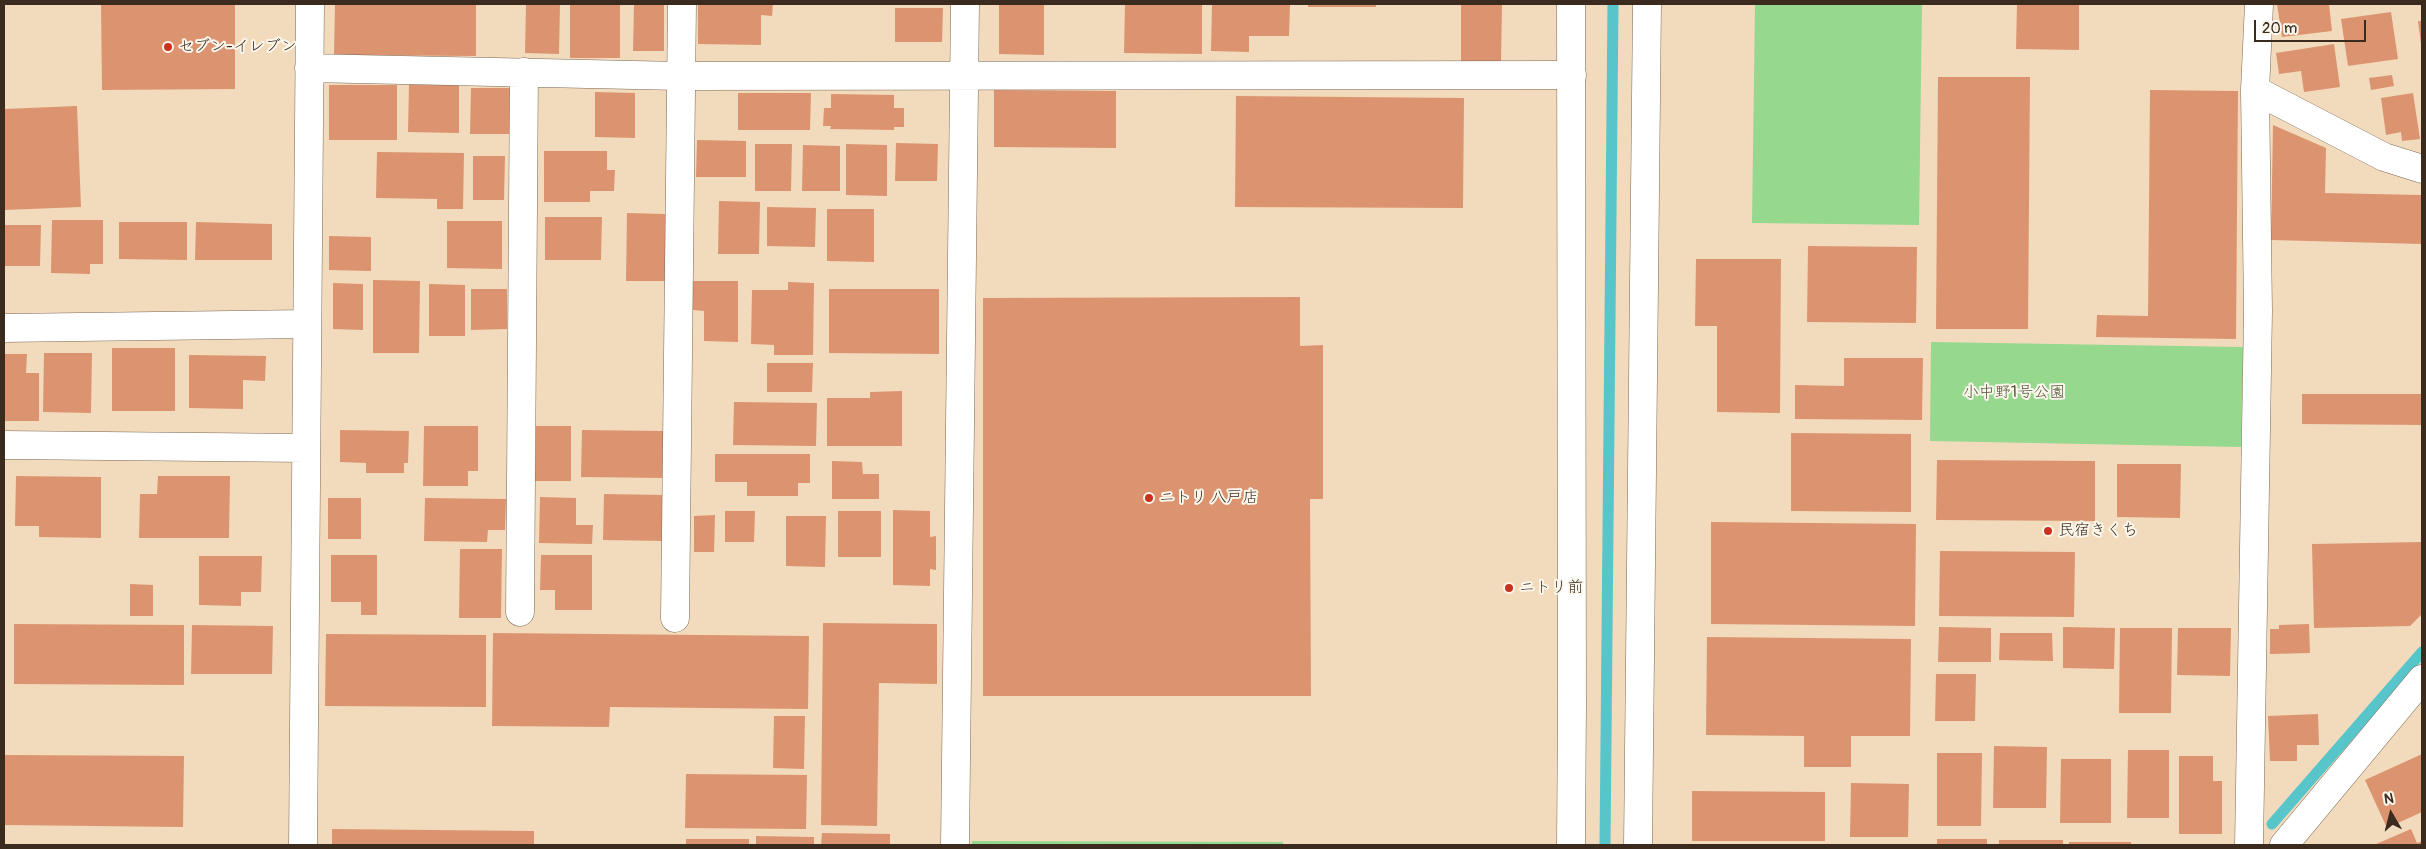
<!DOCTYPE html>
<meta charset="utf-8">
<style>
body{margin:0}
#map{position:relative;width:2426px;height:849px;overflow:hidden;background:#f1dbbc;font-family:Pangolin,sans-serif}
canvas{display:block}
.frame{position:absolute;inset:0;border:5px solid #3b2a1e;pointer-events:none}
.north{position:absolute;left:2366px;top:789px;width:50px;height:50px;-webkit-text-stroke:4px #fbf7ec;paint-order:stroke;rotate:352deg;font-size:14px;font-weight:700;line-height:20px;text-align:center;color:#3b2a1e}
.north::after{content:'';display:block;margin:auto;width:18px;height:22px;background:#3b2a1e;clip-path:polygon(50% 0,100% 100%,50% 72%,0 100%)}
.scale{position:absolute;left:2254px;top:20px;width:112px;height:22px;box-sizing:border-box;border:2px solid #3b2a1e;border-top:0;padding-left:6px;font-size:15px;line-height:18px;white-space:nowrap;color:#3b2a1e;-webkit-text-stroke:4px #fbf7ec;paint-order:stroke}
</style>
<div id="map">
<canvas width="2426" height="849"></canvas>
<div class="frame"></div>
<div class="north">N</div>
<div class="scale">20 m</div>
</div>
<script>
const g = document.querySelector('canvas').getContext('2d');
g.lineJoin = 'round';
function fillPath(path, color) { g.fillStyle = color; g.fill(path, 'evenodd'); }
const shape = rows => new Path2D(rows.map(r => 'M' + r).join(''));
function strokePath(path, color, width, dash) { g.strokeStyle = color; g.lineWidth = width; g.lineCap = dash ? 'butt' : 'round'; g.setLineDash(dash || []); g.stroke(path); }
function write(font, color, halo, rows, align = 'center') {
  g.font = font + ' Pangolin,"Klee One",sans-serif'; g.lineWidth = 4; g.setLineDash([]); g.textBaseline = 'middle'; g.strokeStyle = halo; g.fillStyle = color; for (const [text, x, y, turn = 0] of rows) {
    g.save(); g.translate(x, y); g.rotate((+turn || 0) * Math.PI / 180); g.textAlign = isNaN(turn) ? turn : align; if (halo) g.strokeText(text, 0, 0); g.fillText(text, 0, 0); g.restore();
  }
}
fillPath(shape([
 [1755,4,1922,4,1919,225,1752,223],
 [1931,342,2243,347,2241,447,1930,441],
 [972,841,1283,842,1283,845,972,845]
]), '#97d88f');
strokePath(shape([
 [2272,824,2422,652],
 [1605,845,1613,4]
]), '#57c5ca', 11);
fillPath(shape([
 [101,4,235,4,235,89,102,90],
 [335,4,476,4,476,56,334,55],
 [526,4,560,4,559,54,525,53],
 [570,4,620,4,620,58,570,58],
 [634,4,664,4,664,51,633,51],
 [698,4,773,4,772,16,761,15,761,45,698,44],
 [999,4,1044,5,1044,55,999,54],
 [1125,4,1202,4,1202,54,1124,53],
 [1212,4,1290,4,1289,36,1249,36,1249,52,1211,51],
 [1308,4,1376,4,1376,7,1308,7],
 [1461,4,1502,4,1501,62,1461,62],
 [2017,4,2079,4,2079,50,2016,49],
 [2277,4,2329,4,2332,31,2282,37],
 [895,8,943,8,942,42,895,42],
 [2391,12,2398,59,2348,66,2341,19],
 [2418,21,2422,21,2422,44,2421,44],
 [2334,44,2340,87,2304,92,2301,71,2279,74,2276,53],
 [2392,75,2394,86,2371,90,2369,78],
 [1938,77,2030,77,2028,329,1936,329],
 [409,84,459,85,459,133,408,132],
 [329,85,397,85,397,140,329,140],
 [471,88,515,88,515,134,470,134],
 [994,90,1116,91,1116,148,994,147],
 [2150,90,2238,91,2236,339,2096,337,2097,315,2148,316],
 [595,92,635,93,635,138,595,137],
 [738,93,811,93,810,130,738,130],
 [2413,93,2420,139,2402,141,2401,132,2386,135,2381,98],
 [831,94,894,95,894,108,904,108,904,127,894,127,894,130,830,129,831,126,823,126,824,108,831,108],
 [1236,96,1464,98,1463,208,1235,207],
 [77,106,81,207,4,210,4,109],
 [2273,125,2326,148,2325,193,2422,195,2422,244,2271,240],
 [697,140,746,141,746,177,696,177],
 [896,143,938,144,937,181,895,181],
 [755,144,792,144,791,191,755,191],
 [846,144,887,145,887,196,846,195],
 [803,145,840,146,840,191,802,191],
 [544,151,607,151,607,170,615,170,614,191,590,191,590,202,544,202],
 [377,152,464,153,463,209,437,209,437,199,376,198],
 [473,156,505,156,504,200,473,200],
 [719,201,760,202,759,254,718,254],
 [767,207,816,208,815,247,767,246],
 [827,209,874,209,874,262,827,261],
 [627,213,665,214,665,281,626,281],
 [545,217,602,217,601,260,545,260],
 [52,220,103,220,103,264,90,264,90,274,51,273],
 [447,221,502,221,502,269,447,268],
 [119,222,187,222,187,260,119,259],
 [196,222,272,224,272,260,195,260],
 [4,225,41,225,40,266,4,266],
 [329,236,371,237,371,271,329,270],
 [1808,246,1917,247,1916,323,1807,322],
 [1696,259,1781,259,1780,413,1717,412,1717,326,1695,326],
 [373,280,420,281,419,353,373,353],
 [693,281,738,281,738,342,704,341,704,311,693,310],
 [788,282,814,283,813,355,774,355,774,345,751,344,752,290,788,290],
 [333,283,363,284,363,330,333,329],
 [429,284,465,285,465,336,429,336],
 [471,289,507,289,507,329,471,330],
 [829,289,939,289,939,354,829,353],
 [1300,297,1300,346,1323,345,1323,499,1310,499,1311,696,983,696,983,298],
 [112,348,175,348,175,411,112,411],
 [44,353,92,353,91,413,43,412],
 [4,354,27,354,26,373,39,373,39,421,4,421],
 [189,355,266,356,265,381,243,380,243,409,189,408],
 [1844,358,1923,358,1922,420,1795,419,1795,385,1844,386],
 [767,363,813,363,812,392,767,392],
 [902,391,902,446,827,446,827,398,870,398,870,392],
 [2302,394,2422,394,2422,425,2302,424],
 [734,402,817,403,816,446,733,445],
 [424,426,478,426,478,471,468,471,468,486,423,486],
 [536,426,571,426,571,481,535,481],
 [340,430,409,431,408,463,404,463,404,473,366,473,366,463,340,462],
 [582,430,664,431,664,478,581,477],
 [1791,433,1911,434,1911,512,1791,511],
 [715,454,810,454,810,483,798,483,798,496,747,496,747,482,715,482],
 [1937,460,2095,461,2095,521,1936,520],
 [832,461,862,462,863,474,879,474,879,499,832,499],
 [2117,464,2181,464,2180,518,2117,517],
 [16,476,101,477,101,538,39,537,39,526,15,526],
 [158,476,230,476,229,538,139,538,140,494,157,494],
 [604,494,665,495,665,541,603,540],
 [540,497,576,498,576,525,593,525,592,544,539,543],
 [328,498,361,498,361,539,328,539],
 [425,498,506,499,505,530,488,530,487,542,424,541],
 [893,510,930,511,930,537,936,536,936,570,930,569,930,586,893,585],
 [725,511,755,511,754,542,725,542],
 [838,511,881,511,881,557,838,557],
 [715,515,714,552,694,552,694,516],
 [786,516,826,516,825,567,786,566],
 [1711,522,1916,524,1915,626,1711,624],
 [2422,542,2422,614,2410,626,2314,628,2312,544],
 [460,549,502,549,501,618,459,618],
 [1940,551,2075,552,2074,617,1939,616],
 [331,555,377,555,377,615,361,615,361,602,331,602],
 [541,555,592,555,592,610,555,610,555,590,540,590],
 [199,556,262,556,261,592,241,592,241,606,199,605],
 [130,584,153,585,153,616,130,616],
 [823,623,937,624,937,684,879,683,877,826,821,825],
 [14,624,184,625,184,685,14,684],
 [2309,624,2310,653,2270,654,2270,629,2279,629,2279,625],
 [192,625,273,626,272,674,191,674],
 [1939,627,1991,628,1991,662,1938,662],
 [2063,627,2115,628,2114,669,2063,668],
 [2120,628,2172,628,2171,713,2119,713],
 [2178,628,2231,628,2230,676,2177,675],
 [493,633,809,636,808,709,610,707,609,727,492,726],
 [2000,633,2052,633,2053,661,1999,660],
 [326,634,486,635,486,707,325,706],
 [1707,637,1911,639,1910,736,1851,736,1851,767,1804,767,1804,736,1706,735],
 [1936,674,1976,674,1975,721,1935,721],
 [2318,714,2319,745,2297,745,2297,761,2270,761,2268,716],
 [774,716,805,716,804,769,773,768],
 [1994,746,2047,747,2046,808,1993,808],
 [2128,750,2169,750,2169,818,2127,818],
 [1937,753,1982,753,1981,826,1937,826],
 [2422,754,2422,812,2387,828,2365,780],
 [4,755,184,756,183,827,4,825],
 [2179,756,2213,756,2213,781,2222,781,2222,834,2179,834],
 [2061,759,2111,759,2111,823,2060,823],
 [686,774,807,775,806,829,685,828],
 [1851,783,1909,784,1908,837,1850,837],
 [1692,791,1825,792,1825,841,1692,841],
 [332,829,534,831,534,845,332,845],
 [2411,829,2417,843,2422,841,2422,845,2374,845],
 [822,833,890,834,890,845,821,845],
 [756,836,814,837,814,845,756,845],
 [686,839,749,839,749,845,686,845],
 [1937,839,1987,839,1987,845,1937,845],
 [1999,840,2063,840,2063,845,1999,845],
 [2069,842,2131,842,2131,845,2069,845]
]), '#dc9470');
const minor = shape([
 [309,68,680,76,1572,75],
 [2255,90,2384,157,2422,169],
 [4,328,307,324],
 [4,445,306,448],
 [520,612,524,72],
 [675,618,682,4],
 [303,845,310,4],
 [955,845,965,4],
 [2249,845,2258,311,2255,90,2259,4],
 [2284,845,2422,679]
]);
const tertiary = shape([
 [1571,845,1572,705,1571,4],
 [1638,845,1647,4]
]);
strokePath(minor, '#7b6855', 29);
strokePath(tertiary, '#7b6855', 29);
strokePath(minor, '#fff', 28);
strokePath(tertiary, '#fff', 28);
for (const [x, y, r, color] of [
 [168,47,5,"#c8321e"],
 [1149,498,5,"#c8321e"],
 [2048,531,5,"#c8321e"],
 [1509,588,5,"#c8321e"]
]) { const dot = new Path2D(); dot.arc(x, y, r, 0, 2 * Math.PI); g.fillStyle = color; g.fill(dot); strokePath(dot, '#fbf7ec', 2); }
write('16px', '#3b2a1e', '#fbf7ec', [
 ["セブン-イレブン",178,47],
 ["ニトリ 八戸店",1159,498],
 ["民宿きくち",2058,531],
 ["ニトリ前",1519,588]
], 'left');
write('16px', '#52563a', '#fbf7ec', [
 ["小中野1号公園",2014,393]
]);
</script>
